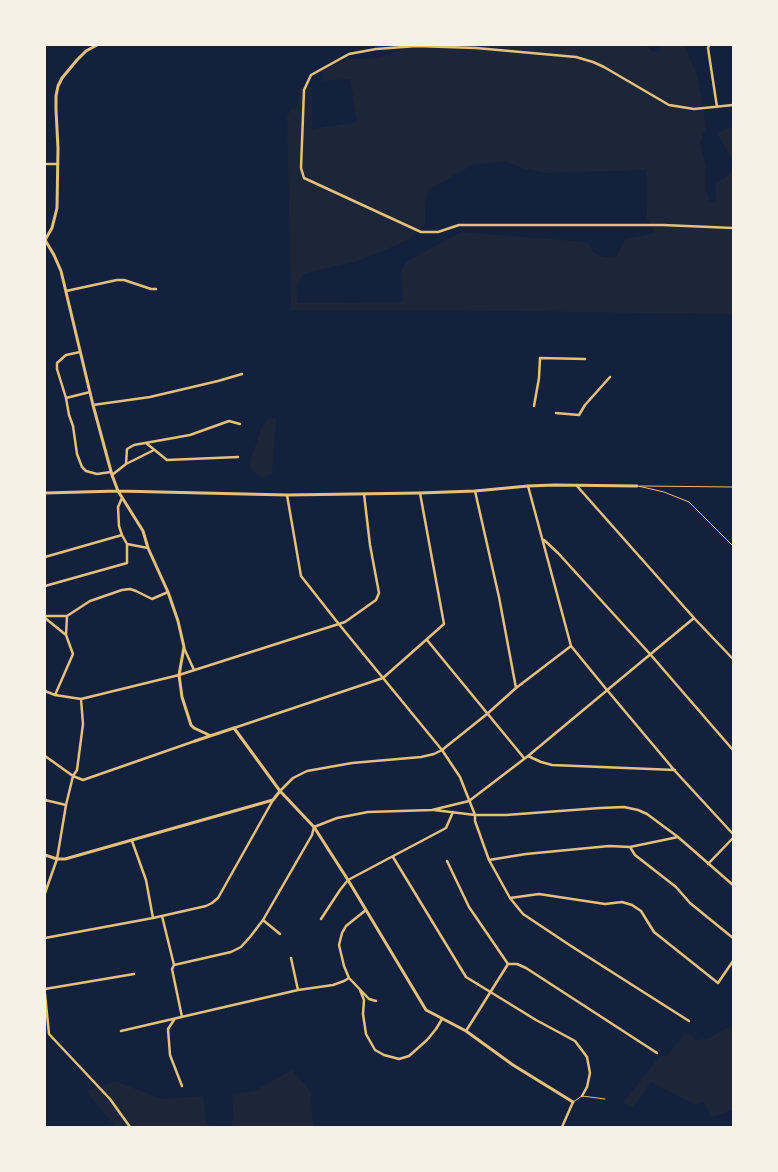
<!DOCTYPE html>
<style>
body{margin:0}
#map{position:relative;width:778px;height:1172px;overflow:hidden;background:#14213d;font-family:Commissioner,sans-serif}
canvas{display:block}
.frame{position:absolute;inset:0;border:46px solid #f6f1e7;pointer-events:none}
</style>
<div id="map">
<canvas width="778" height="1172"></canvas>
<div class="frame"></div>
</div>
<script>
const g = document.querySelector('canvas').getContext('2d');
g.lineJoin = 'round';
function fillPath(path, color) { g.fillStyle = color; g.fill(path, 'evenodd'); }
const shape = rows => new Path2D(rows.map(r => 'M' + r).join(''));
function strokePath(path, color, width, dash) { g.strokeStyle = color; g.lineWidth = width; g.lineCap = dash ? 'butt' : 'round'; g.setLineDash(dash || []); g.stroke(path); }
fillPath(shape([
 [415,45,645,45,653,52,660,51,661,45,684,45,697,75,701,97,706,127,700,143,706,167,705,188,710,202,716,200,715,182,724,179,732,171,733,161,717,133,733,126,733,314,418,310,291,310,287,118,290,109,296,108,301,86,312,87,312,129,357,122,350,79,323,81,321,69,348,59,379,58],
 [505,161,525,169,548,173,646,170,647,219,655,233,625,239,617,256,604,257,594,253,587,242,461,232,406,262,401,271,403,302,298,303,296,288,303,274,354,262,383,251,409,239,425,224,425,206,428,190,472,165],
 [269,418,276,418,272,474,262,478,255,473,250,467,251,459,262,426],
 [733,1026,733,1110,712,1117,704,1102,695,1105,651,1082,633,1107,624,1102,655,1062,661,1056,667,1056,686,1032,697,1040,710,1038,722,1030],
 [292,1070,311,1092,312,1117,314,1127,232,1127,233,1111,232,1094,254,1091],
 [115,1081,162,1099,203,1096,207,1123,211,1127,114,1127,113,1124,86,1091]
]), '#1d2539');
strokePath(shape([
 [638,486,664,492,689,502,733,546],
 [640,486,733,487],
 [573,1102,582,1096,605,1099]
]), '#e5c07b', 1);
strokePath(shape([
 [709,45,708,48,717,107],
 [733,105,694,109,669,105,604,67,593,62,576,57,476,48,417,46,376,49,349,54,311,75,304,90,301,168,304,178,421,232,438,232,459,225,663,225,733,228],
 [45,164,58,164],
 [66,291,117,280,124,280,151,289,156,289],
 [80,352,66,355,57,363,57,369,66,398,69,415,73,426,77,454,82,467,86,471,97,474,111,472],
 [66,398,90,392],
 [93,405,150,397,218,381,242,374],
 [534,406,539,378,540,358,585,359],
 [556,413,579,415,585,405,610,377],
 [146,443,167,460,238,457],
 [126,464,154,450],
 [112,475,126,464,127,449,134,445,190,435,229,421,240,424],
 [528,486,571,646,607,690,675,771,733,834],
 [577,486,694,618,733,659],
 [475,491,499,597,516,688],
 [287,495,301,576,338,623,442,750,460,777,475,815,475,821,489,860,510,898,523,914,571,946,689,1021],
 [122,535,119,526,118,507,122,498],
 [544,540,558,553,650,654,733,750],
 [127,544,148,548],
 [45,557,122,535,127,544,127,563,45,586],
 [45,617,47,616,67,616],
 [45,618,66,635,73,654,55,695],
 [66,635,67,616,90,601,122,590,130,589,136,591,152,599,168,592],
 [427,640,524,758],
 [184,648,194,670],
 [45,691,55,695,81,699,179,675,345,622,376,600,379,593,370,545,364,494],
 [234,728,383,678,444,624,420,493],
 [45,756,73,776,83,780,195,741],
 [528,756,541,762,552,765,675,770],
 [280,791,293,778,307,771,352,763,421,757,434,754,442,750,487,714,516,688,571,646],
 [45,800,66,805],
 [434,810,475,815,506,815,600,808,624,807,638,810,647,814,678,837,733,885],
 [132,841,146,880,153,918],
 [630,847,678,837],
 [393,857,466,977,536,1020,575,1041,587,1057,590,1073,587,1087,582,1096],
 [489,860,526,854,609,846,630,847,635,855,676,887,690,903,733,938],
 [447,861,469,907,508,964],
 [708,864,733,838],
 [45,893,57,859,66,805,73,776,77,770,83,724,81,699],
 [510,898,539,894,605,904,622,902,632,905,641,911,654,932,718,983,733,961],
 [162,916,174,965],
 [321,919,340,890,348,880,446,828,453,812],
 [263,920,280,934],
 [45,938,153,918,206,906,212,903,218,898,273,800],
 [291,958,298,990],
 [349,978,369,999,376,1001],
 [45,989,134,974],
 [360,990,364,1000,363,1014,366,1034,375,1050,384,1055,399,1059,409,1056,427,1040,436,1029,442,1019],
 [45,994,49,1034,110,1099,130,1127],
 [182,1017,172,969,174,965,231,952,241,947,250,937,263,920,312,835,314,827,337,818,368,812,432,810,469,801,528,756,694,618],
 [174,1020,168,1029,170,1055,182,1086],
 [121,1031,298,990,333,985,344,981,349,978,344,966,339,945,342,933,346,926,366,910],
 [466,1031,508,964,517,964,526,968,657,1053],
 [562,1127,573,1102]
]), '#e5c07b', 2.5);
strokePath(shape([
 [45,240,54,255,61,271,93,405,112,475,118,491,143,531,148,548,168,592,178,621,184,647,179,675,182,697,191,725,194,728,209,735],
 [45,240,52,228,57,208,58,148,56,110,56,96,58,86,62,78,77,60,86,51,97,45],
 [45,493,118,491,287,495,420,493,475,491,528,486,555,485,637,486],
 [195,741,234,728,280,791,314,827,348,880,426,1010,466,1031,513,1065,573,1102],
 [45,855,57,859,65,859,273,800,280,791]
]), '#e5c07b', 3);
</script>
